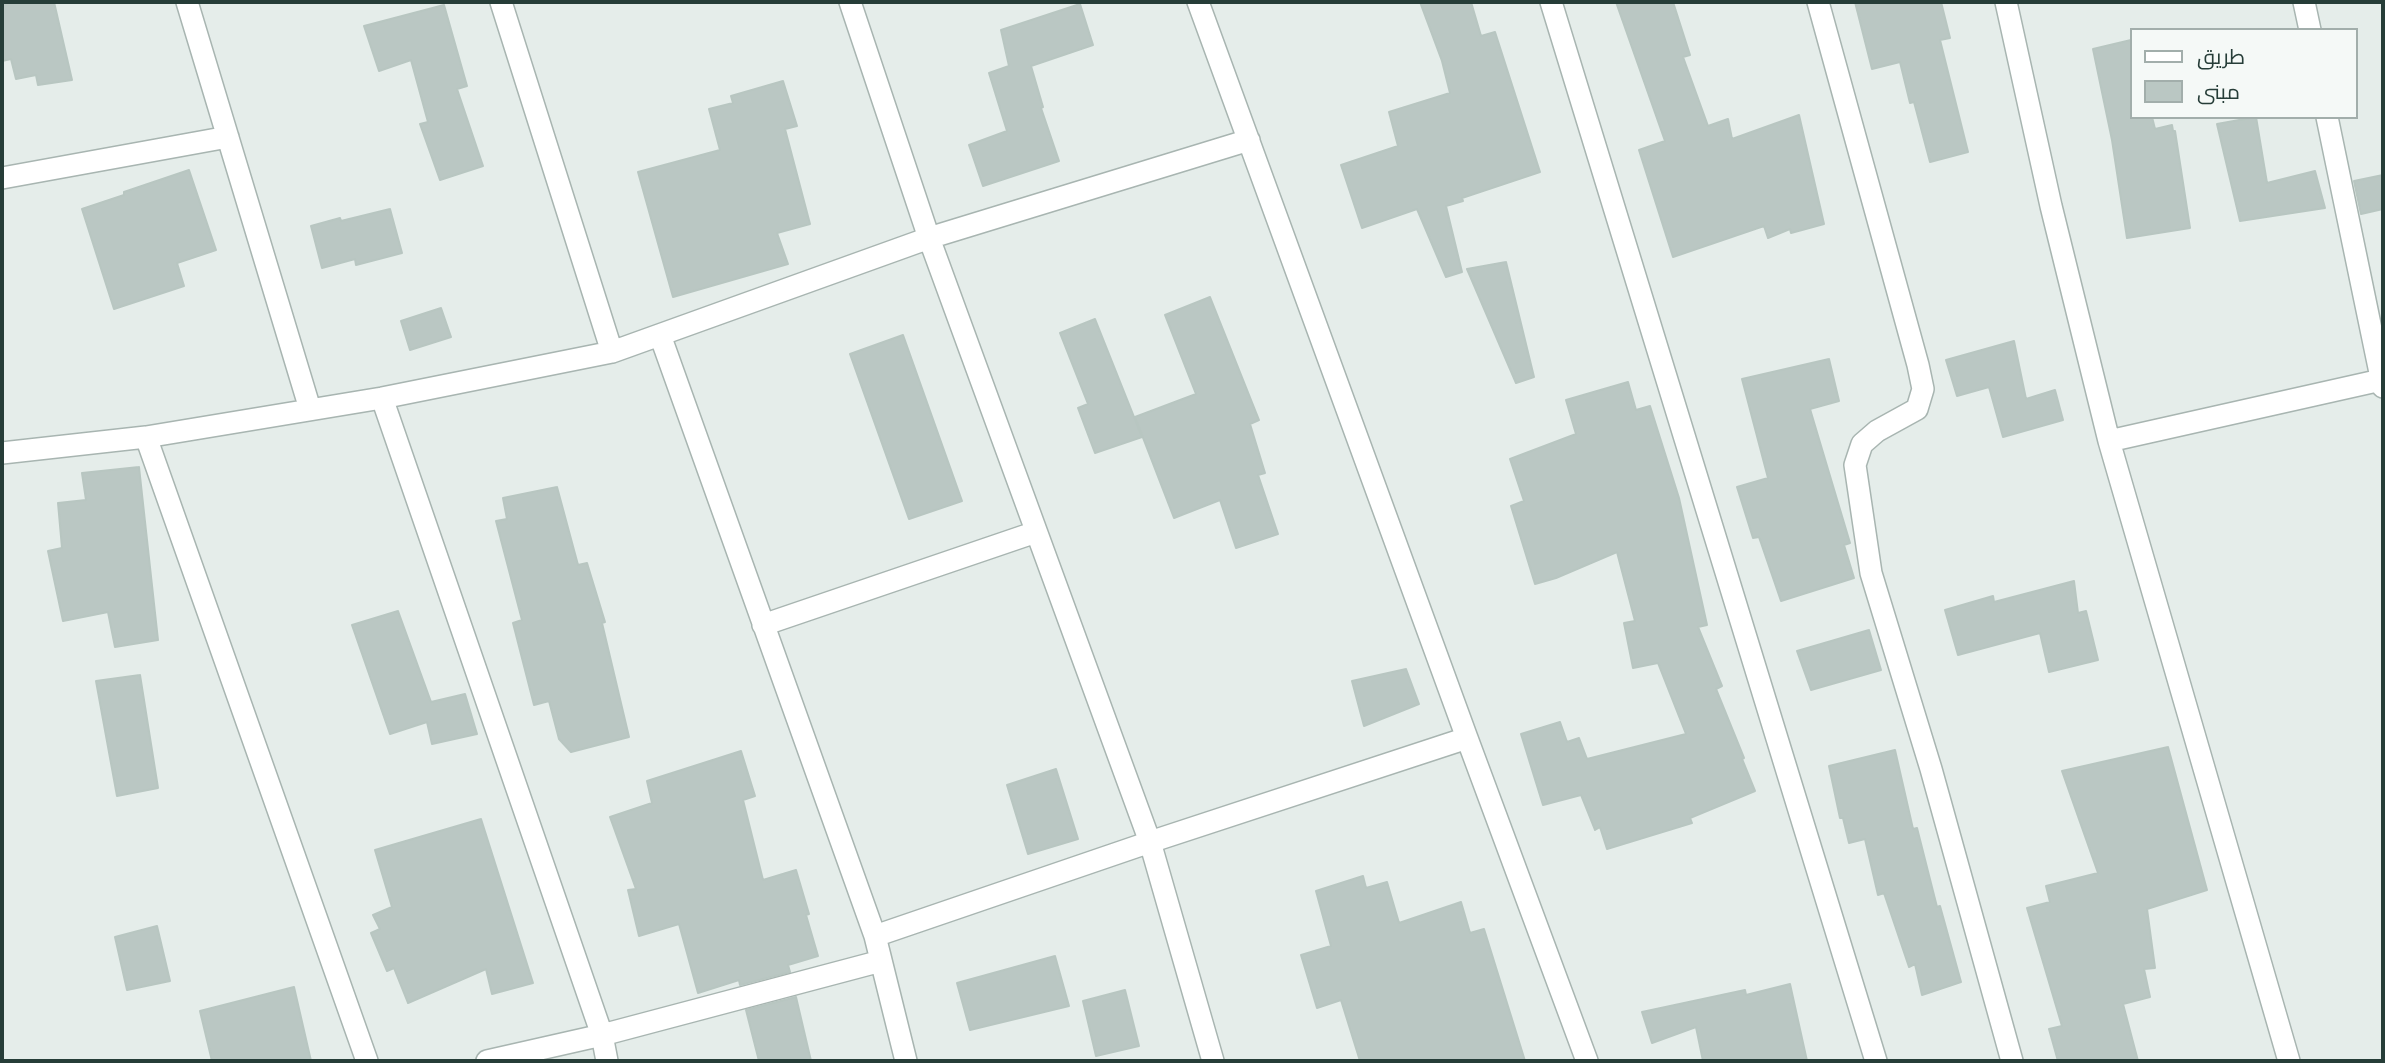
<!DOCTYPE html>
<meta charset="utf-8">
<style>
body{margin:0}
#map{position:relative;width:2385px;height:1063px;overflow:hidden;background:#e5edea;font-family:Roboto,Cairo,sans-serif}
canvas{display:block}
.frame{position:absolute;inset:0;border:4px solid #263d38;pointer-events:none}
.legend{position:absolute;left:2130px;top:28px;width:228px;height:91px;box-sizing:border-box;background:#f5f9f7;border:2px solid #a2aeab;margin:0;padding:9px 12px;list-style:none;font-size:21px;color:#263d38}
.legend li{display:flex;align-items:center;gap:14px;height:35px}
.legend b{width:35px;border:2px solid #a2aeab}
</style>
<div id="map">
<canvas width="2385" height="1063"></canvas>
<div class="frame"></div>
<ul class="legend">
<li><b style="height:9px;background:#fff"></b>طريق</li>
<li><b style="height:19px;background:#bac7c3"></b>مبنى</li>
</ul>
</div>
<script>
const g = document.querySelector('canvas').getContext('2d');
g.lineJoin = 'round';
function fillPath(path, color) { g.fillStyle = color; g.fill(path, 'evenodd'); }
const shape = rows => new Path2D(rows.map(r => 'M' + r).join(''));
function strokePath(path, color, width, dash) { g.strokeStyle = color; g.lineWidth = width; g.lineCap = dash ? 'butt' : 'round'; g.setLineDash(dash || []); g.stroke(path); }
const building = shape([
 [2,2,54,2,72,80,38,85,36,75,16,79,11,59,2,61,2,2],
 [1420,2,1471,2,1481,36,1495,32,1540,172,1462,198,1463,201,1446,206,1462,272,1446,277,1417,209,1362,228,1341,165,1398,146,1389,112,1450,93,1442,61,1420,2],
 [1616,2,1673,2,1690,55,1683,57,1708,126,1728,119,1732,139,1799,115,1824,224,1791,233,1790,229,1768,238,1764,226,1673,257,1639,150,1665,141,1616,2],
 [1855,2,1941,2,1950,38,1940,40,1968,152,1930,162,1914,102,1910,103,1900,62,1872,69,1855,2],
 [1080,4,1093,45,1031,66,1043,107,1041,108,1059,161,983,186,969,145,1007,131,989,73,1009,66,1001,30,1080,4],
 [444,5,467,86,457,89,483,166,440,180,420,124,428,122,411,60,379,71,364,26,444,5],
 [2131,40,2131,117,2152,117,2155,129,2172,125,2173,131,2175,131,2190,228,2127,238,2112,140,2093,49,2131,40],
 [783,81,797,126,785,129,810,224,777,233,788,264,673,297,638,172,720,150,709,109,733,103,731,96,783,81],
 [2256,117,2267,183,2315,171,2325,208,2240,221,2217,124,2256,117],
 [189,170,216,250,177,263,184,286,114,309,82,209,124,195,124,192,189,170],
 [2383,175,2383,209,2361,214,2354,181,2383,175],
 [390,209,402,253,356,265,355,259,322,268,311,226,340,218,341,221,390,209],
 [1506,262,1534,377,1516,383,1467,269,1506,262],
 [1210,297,1259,420,1250,424,1265,473,1258,475,1278,534,1236,548,1220,500,1174,518,1135,417,1196,394,1165,315,1210,297],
 [441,308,451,337,410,350,401,321,441,308],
 [1095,319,1142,437,1095,453,1078,408,1088,404,1060,333,1095,319],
 [903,335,962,501,909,519,850,354,903,335],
 [2014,341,2026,399,2055,390,2063,420,2003,437,1989,387,1957,396,1946,360,2014,341],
 [1829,359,1839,401,1810,409,1850,543,1844,545,1854,578,1781,601,1759,537,1753,538,1737,487,1768,478,1742,379,1829,359],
 [1628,382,1636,410,1650,406,1679,498,1707,625,1698,627,1722,686,1716,689,1744,758,1742,759,1755,791,1690,818,1692,823,1607,849,1600,827,1595,830,1581,795,1543,805,1521,734,1560,722,1567,742,1579,738,1587,759,1686,734,1658,663,1633,668,1624,623,1635,621,1617,552,1556,578,1535,584,1511,506,1524,501,1510,459,1576,434,1566,400,1628,382],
 [139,467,158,640,115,647,108,612,63,621,48,551,62,548,58,503,86,500,82,473,139,467],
 [557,487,578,565,587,563,605,622,602,623,629,737,571,752,559,739,549,701,534,705,513,623,522,620,496,521,507,519,503,498,557,487],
 [2074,581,2078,613,2086,611,2098,660,2049,672,2040,633,1958,655,1945,610,1993,596,1994,602,2074,581],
 [398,611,431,702,465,694,477,734,432,744,427,722,390,734,352,625,398,611],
 [1869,630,1881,670,1811,690,1797,651,1869,630],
 [1406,669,1419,704,1364,726,1352,681,1406,669],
 [140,675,158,788,117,796,96,681,140,675],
 [2168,747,2207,890,2147,909,2155,968,2144,969,2150,997,2123,1004,2138,1061,2058,1061,2049,1029,2062,1026,2027,908,2050,902,2046,886,2098,873,2062,771,2168,747],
 [1895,750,1913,829,1917,828,1937,907,1940,906,1961,982,1922,995,1915,964,1909,967,1884,893,1878,895,1865,839,1849,843,1843,818,1840,818,1829,766,1895,750],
 [741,751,755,796,743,800,763,880,796,870,809,914,806,915,818,956,788,965,790,972,740,985,739,980,698,993,679,924,639,936,628,890,636,889,610,817,652,803,647,781,741,751],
 [1056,769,1078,839,1028,854,1007,785,1056,769],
 [481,819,533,983,492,994,486,969,408,1003,394,968,387,971,371,933,380,929,373,915,392,907,375,850,481,819],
 [1363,876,1366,888,1387,882,1399,923,1461,902,1470,933,1484,929,1525,1061,1360,1061,1341,1000,1317,1008,1301,955,1331,946,1316,891,1363,876],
 [157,926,170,981,127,990,115,937,157,926],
 [1055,956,1069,1006,970,1030,957,983,1055,956],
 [1790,984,1807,1061,1703,1061,1696,1027,1652,1043,1642,1012,1745,990,1746,995,1790,984],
 [294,987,311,1061,212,1061,200,1011,294,987],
 [1125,990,1139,1046,1096,1056,1083,1001,1125,990],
 [796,997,811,1061,759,1061,746,1010,796,997]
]);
fillPath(building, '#bac7c3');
strokePath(building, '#b8c6c1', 2);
const street = shape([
 [187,2,310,409],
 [501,2,612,352],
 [850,2,929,238,1150,842,1213,1061],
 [1198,2,1467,738,1587,1061],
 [1551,2,1876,1061],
 [1818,2,1918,365,1923,389,1917,409,1877,431,1862,444,1855,465,1871,573,1931,769,2012,1061],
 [2006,2,2051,206,2109,441,2289,1061],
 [2304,2,2310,30],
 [2327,117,2383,387],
 [2,178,228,137],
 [660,335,875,936,906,1061],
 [382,398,602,1035,607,1061],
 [146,437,367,1061],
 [2109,441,2381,380],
 [2,453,146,437,382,398,612,352,929,238,1249,140],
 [763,625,1036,532],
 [875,936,1150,842,1467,738],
 [487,1061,602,1035,881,961]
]);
strokePath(street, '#a8b5b1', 24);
strokePath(street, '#fff', 21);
</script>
